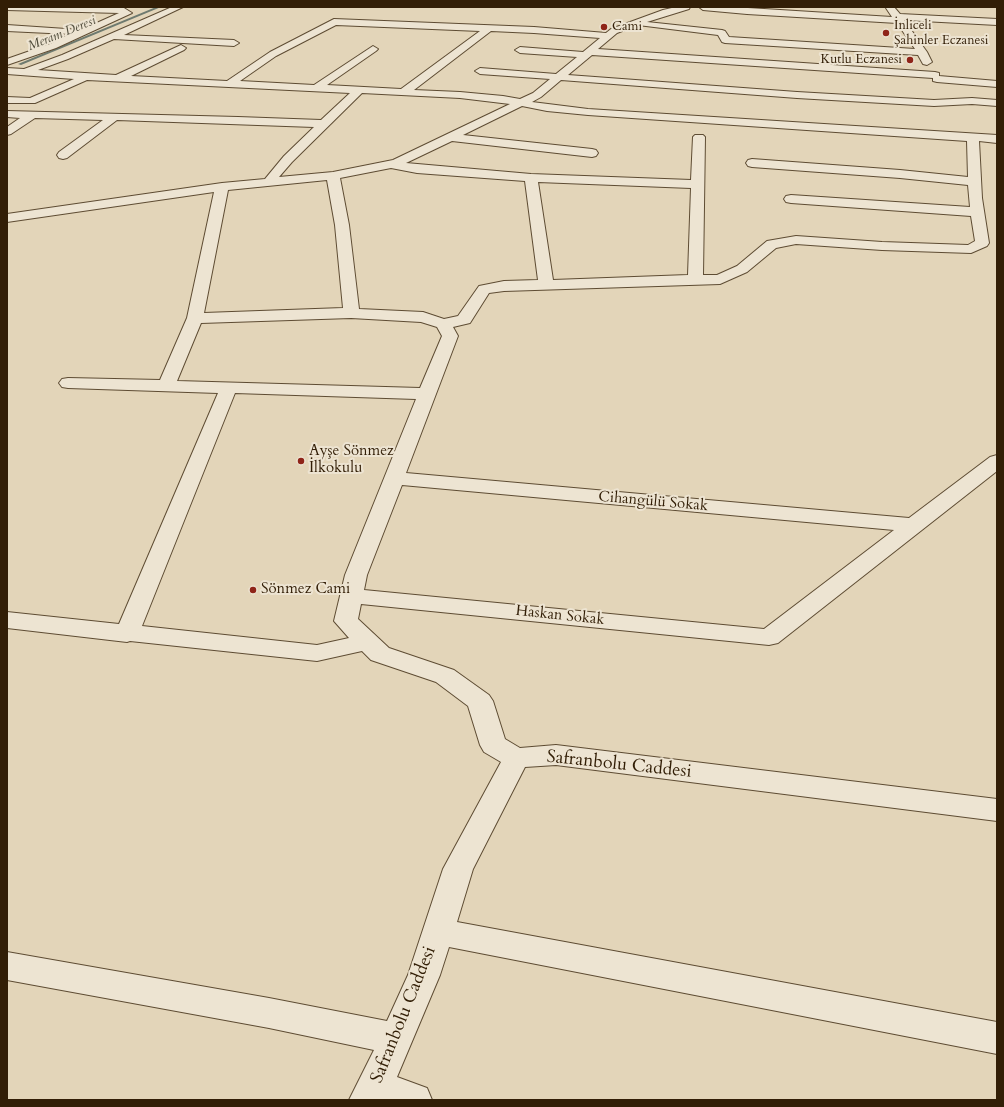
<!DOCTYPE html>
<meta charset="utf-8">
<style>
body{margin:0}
#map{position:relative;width:1004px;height:1107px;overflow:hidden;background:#e3d5b9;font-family:Cardo,serif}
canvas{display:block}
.frame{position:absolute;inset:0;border:8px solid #321e06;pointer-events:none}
</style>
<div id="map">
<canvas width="1004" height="1107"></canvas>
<div class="frame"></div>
</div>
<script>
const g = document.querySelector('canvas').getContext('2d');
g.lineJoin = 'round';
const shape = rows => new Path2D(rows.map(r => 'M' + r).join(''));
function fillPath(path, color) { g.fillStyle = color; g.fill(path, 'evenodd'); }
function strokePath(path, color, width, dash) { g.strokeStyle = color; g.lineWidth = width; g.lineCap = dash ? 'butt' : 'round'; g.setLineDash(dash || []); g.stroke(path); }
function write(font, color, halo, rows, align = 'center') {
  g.font = font + ' Cardo,serif'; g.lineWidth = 4; g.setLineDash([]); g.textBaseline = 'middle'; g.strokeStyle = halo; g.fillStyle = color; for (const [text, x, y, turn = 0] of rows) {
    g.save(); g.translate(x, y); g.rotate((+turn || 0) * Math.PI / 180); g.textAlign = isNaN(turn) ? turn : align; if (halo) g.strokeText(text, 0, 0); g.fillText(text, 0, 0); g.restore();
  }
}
fillPath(shape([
 [156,7,161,7,21,65,18,64,156,7]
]), '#6e7a6f');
const minor = shape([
 [7,7,124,8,132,13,56,48,7,65,7,59,50,44,70,34,7,31,7,25,81,30,119,13,7,10,7,7],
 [172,7,183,7,124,35,234,40,239,43,234,46,114,39,68,59,38,70,116,75,181,45,186,48,184,50,131,76,227,81,270,52,334,19,534,27,606,33,611,29,663,10,676,7,690,7,689,9,647,22,722,30,725,31,729,37,915,49,897,23,747,14,703,10,699,7,732,7,892,17,886,8,894,7,900,14,997,19,997,25,904,20,927,52,932,62,927,65,923,64,918,55,725,43,722,42,718,35,638,25,617,33,598,49,935,72,939,73,939,76,997,81,997,87,937,82,933,81,933,78,592,55,568,75,797,92,934,100,972,98,997,100,997,106,972,104,934,106,797,98,561,80,541,97,532,102,588,109,997,135,997,143,979,141,982,198,989,243,987,246,971,253,882,250,796,244,776,248,747,272,720,284,504,291,489,293,470,323,453,327,458,336,406,473,909,518,990,457,997,455,997,471,778,643,769,645,361,604,358,619,389,648,454,670,489,695,493,701,505,739,520,748,556,745,997,799,997,821,556,765,525,767,473,869,457,922,997,1022,997,1054,449,947,440,975,397,1077,427,1088,432,1100,349,1100,374,1050,269,1028,7,980,7,952,269,998,387,1021,408,975,443,869,501,762,484,752,480,745,468,706,436,682,371,660,362,651,317,661,130,641,127,642,7,628,7,612,119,624,218,393,68,388,62,387,59,383,62,379,68,378,160,380,187,318,214,192,7,222,7,214,222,183,265,179,284,156,314,127,117,120,67,158,63,159,59,158,57,155,59,152,103,120,35,118,11,134,7,135,7,127,20,118,7,117,7,111,238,117,321,120,350,93,87,80,35,103,7,103,7,97,30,98,74,79,7,74,7,68,24,69,62,55,172,7],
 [336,25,480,31,401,89,327,85,376,51,378,49,373,46,314,85,240,81,276,56,336,25],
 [491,31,534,33,600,38,583,52,520,47,515,50,520,53,577,57,556,74,480,68,475,71,480,74,550,79,533,93,520,99,503,96,460,92,414,90,491,31],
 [362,93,460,98,510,104,393,160,333,172,279,177,292,162,362,93],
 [522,106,547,111,588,115,967,141,968,177,900,170,752,159,748,160,746,163,748,166,752,167,900,178,968,185,970,207,791,195,786,196,784,199,786,202,791,203,971,216,975,241,968,245,882,242,796,236,767,241,737,266,717,275,703,275,705,137,703,135,695,135,693,137,691,180,531,174,406,163,452,141,592,157,596,156,598,153,596,150,592,149,463,135,522,106],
 [391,168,417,173,525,181,538,280,504,281,479,286,458,316,444,319,423,312,359,309,349,225,340,178,391,168],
 [327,180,335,225,343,308,204,313,228,190,327,180],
 [538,182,691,188,688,275,553,280,538,182],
 [351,318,421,322,437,327,442,336,420,388,177,381,201,323,351,318],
 [235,393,416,399,345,575,334,621,349,638,317,645,142,626,235,393],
 [402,485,894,530,764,629,364,590,367,575,402,485]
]);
strokePath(minor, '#5e4c33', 2);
fillPath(minor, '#ede4d2');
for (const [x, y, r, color] of [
 [604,27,4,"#8f2418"],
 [886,33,4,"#8f2418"],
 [910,60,4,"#8f2418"],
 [301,461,4,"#8f2418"],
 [253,590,4,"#8f2418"]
]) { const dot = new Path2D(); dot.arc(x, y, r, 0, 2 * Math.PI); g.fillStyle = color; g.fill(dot); strokePath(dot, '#ede4d2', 1.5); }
write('13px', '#321e06', '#ede4d2', [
 ["İnliceli",894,26],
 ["Şahinler Eczanesi",894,41],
 ["Cami",612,27],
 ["Kutlu Eczanesi",902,60,"right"]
], 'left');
write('italic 13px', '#504c3b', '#ede4d2', [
 ["Meram Deresi",62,34,-22]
]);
write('15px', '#321e06', '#ede4d2', [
 ["Ayşe Sönmez",309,452],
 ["İlkokulu",309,469],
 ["Sönmez Cami",261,590]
], 'left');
write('15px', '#321e06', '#ede4d2', [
 ["Cihangülü Sokak",653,502,5],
 ["Haskan Sokak",560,616,6]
]);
write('18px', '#321e06', '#ede4d2', [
 ["Safranbolu Caddesi",619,765,6],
 ["Safranbolu Caddesi",404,1015,-68]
]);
</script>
